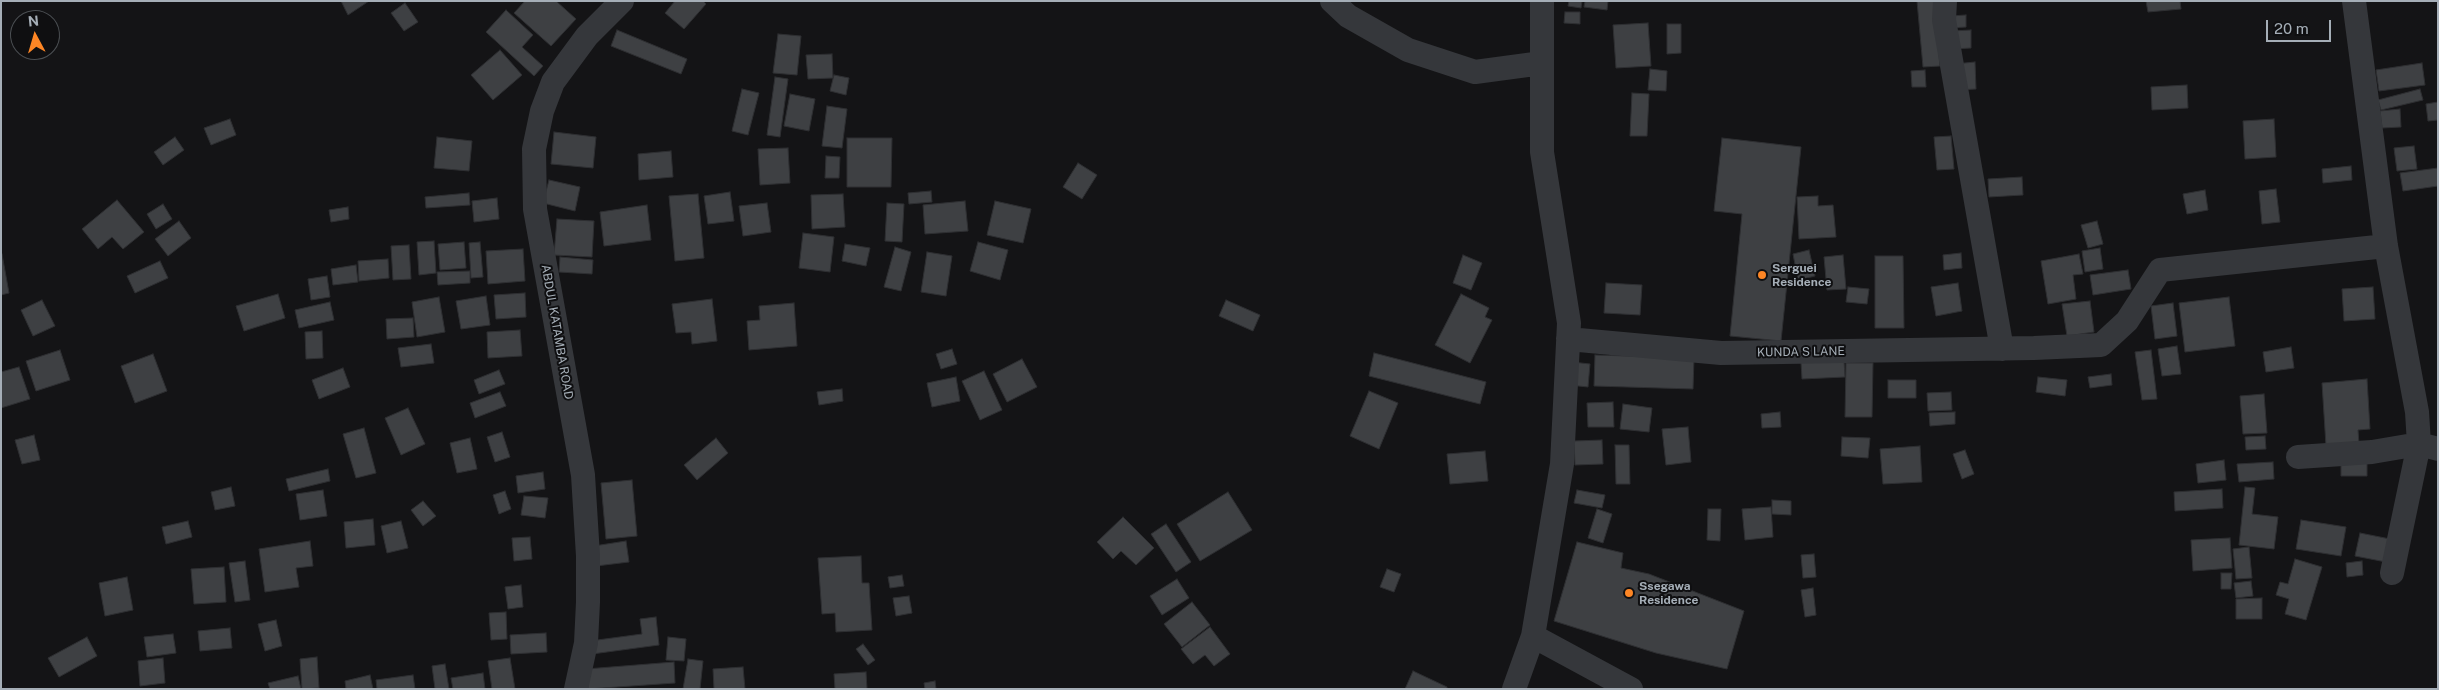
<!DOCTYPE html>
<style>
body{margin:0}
#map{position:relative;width:2439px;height:690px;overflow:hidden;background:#141416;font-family:"Public Sans",sans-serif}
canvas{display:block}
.frame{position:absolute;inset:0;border:2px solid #a5aeb7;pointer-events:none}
.north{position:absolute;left:10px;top:10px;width:50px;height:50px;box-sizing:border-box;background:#0f0f11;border:1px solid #4b4f53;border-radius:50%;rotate:354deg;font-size:14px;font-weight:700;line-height:20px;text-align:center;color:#a5aeb7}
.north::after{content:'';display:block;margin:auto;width:18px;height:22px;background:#fd8625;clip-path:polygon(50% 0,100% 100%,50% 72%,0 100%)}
.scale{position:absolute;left:2266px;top:20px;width:65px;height:22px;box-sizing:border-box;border:2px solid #a5aeb7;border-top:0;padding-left:6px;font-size:15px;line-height:18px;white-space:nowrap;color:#a5aeb7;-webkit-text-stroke:4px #0f0f11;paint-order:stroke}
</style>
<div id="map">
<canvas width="2439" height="690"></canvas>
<div class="frame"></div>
<div class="north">N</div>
<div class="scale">20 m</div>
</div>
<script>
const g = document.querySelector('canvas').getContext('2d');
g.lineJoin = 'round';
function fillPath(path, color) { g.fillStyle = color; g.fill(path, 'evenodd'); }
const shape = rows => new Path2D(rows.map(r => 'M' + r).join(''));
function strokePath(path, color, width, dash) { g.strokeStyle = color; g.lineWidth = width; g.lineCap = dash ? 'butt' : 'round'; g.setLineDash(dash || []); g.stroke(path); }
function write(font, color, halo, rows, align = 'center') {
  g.font = font + ' "Public Sans",sans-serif'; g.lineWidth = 4; g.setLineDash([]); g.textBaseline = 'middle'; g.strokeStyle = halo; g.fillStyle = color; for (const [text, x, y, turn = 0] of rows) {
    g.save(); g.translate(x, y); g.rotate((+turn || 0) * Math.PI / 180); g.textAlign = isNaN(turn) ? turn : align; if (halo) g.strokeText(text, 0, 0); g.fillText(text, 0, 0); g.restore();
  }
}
const building = shape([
 [341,1,369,1,348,15,341,1],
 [525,1,556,1,576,19,551,46,514,13,525,1],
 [675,1,703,1,706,4,684,29,665,13,675,1],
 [1569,1,1582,1,1581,8,1568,6,1569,1],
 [1585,1,1608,1,1607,10,1584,7,1585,1],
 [1917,1,1934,1,1940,66,1923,67,1917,1],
 [2146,1,2180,1,2181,9,2148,12,2146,1],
 [405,3,418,22,404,31,391,13,405,3],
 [506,10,533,35,522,47,543,66,534,76,486,32,506,10],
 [1565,12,1580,12,1580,24,1564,23,1565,12],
 [1966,15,1966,27,1951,28,1950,16,1966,15],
 [1648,23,1651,66,1616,68,1613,25,1648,23],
 [1667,24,1681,24,1681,53,1667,54,1667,24],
 [617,30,687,59,681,74,611,46,617,30],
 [1971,30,1971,48,1952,49,1952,31,1971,30],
 [778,34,801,36,797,75,773,73,778,34],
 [500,50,522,75,493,100,471,75,500,50],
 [832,54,833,78,808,79,806,55,832,54],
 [1975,62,1976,89,1957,90,1955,64,1975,62],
 [2422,63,2425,85,2379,91,2376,70,2422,63],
 [1650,69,1667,71,1666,91,1648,90,1650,69],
 [1925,70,1926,87,1912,87,1911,71,1925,70],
 [834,75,849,78,846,95,830,91,834,75],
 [775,77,788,79,780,137,767,135,775,77],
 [2187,85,2188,108,2152,110,2151,87,2187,85],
 [742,89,759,93,748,135,732,131,742,89],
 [2420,89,2423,100,2381,110,2378,100,2420,89],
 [1632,93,1649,94,1647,136,1630,136,1632,93],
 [790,94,815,99,809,131,784,126,790,94],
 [2438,102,2438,120,2428,121,2426,104,2438,102],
 [827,106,847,109,842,148,822,146,827,106],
 [2400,109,2401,127,2382,128,2380,111,2400,109],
 [230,119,236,135,211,145,204,128,230,119],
 [2274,119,2276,157,2245,159,2243,121,2274,119],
 [554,132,596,137,593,168,551,164,554,132],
 [1951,136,1954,169,1937,170,1934,137,1951,136],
 [175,137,184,150,163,165,154,152,175,137],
 [437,137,472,141,469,171,434,168,437,137],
 [847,138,892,138,891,187,847,187,847,138],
 [1722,138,1801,147,1781,341,1730,336,1742,214,1714,211,1722,138],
 [2414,146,2417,169,2397,171,2394,148,2414,146],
 [788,148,790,183,760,185,758,149,788,148],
 [671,151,673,177,639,180,638,154,671,151],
 [826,156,840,157,839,178,825,178,826,156],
 [1078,163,1097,175,1082,199,1063,187,1078,163],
 [2351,166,2352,180,2323,183,2322,169,2351,166],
 [2438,168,2438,186,2403,191,2400,173,2438,168],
 [2022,177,2023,195,1989,197,1988,179,2022,177],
 [549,180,580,187,575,211,543,203,549,180],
 [2276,189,2280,222,2262,224,2259,191,2276,189],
 [2205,190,2208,210,2187,214,2183,194,2205,190],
 [931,191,932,202,909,204,908,193,931,191],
 [730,192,734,221,708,224,704,196,730,192],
 [469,193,470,205,426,208,425,197,469,193],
 [698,194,704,258,675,261,669,196,698,194],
 [843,194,845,227,812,229,811,195,843,194],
 [1818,196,1818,206,1833,205,1836,237,1799,239,1797,197,1818,196],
 [497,198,499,219,474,222,472,201,497,198],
 [117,200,144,232,123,249,112,237,98,249,82,229,117,200],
 [965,201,968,231,925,234,923,205,965,201],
 [995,201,1031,209,1023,243,987,235,995,201],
 [767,203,771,232,743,236,739,206,767,203],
 [887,203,904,204,902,242,885,241,887,203],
 [163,204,172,219,156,229,147,214,163,204],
 [647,205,651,240,604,246,600,212,647,205],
 [348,207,349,219,331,222,329,210,348,207],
 [557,219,594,221,592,257,554,255,557,219],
 [179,221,191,238,168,256,155,239,179,221],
 [2097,221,2103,244,2088,248,2081,225,2097,221],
 [803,233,834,237,830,272,799,268,803,233],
 [434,241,436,273,419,275,417,242,434,241],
 [464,242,466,268,440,270,438,244,464,242],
 [480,242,483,277,471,278,469,243,480,242],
 [978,242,1008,250,1000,280,970,271,978,242],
 [845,244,870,248,866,266,842,261,845,244],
 [409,245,411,279,393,280,391,246,409,245],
 [895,247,911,252,901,291,884,287,895,247],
 [2100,248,2103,269,2085,272,2082,251,2100,248],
 [523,249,525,281,488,284,486,251,523,249],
 [1809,250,1815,276,1798,280,1793,254,1809,250],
 [927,252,952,256,946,296,921,292,927,252],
 [1961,253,1962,268,1944,270,1943,255,1961,253],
 [2,254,9,293,1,295,1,254,2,254],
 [2079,254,2083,274,2073,275,2076,299,2048,304,2041,261,2079,254],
 [1463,255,1482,263,1471,290,1453,283,1463,255],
 [1843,255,1846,289,1827,290,1824,257,1843,255],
 [1875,256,1903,256,1904,328,1875,328,1875,256],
 [560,257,593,260,592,274,559,272,560,257],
 [388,259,389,278,359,281,358,261,388,259],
 [160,261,168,278,135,293,127,276,160,261],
 [356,265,358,282,333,285,331,269,356,265],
 [2128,270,2131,289,2093,295,2090,275,2128,270],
 [470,271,470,283,438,285,437,272,470,271],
 [327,276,330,297,311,300,308,279,327,276],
 [1606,283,1642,285,1640,315,1604,313,1606,283],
 [1958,283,1962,311,1936,316,1931,287,1958,283],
 [1848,287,1869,289,1867,304,1846,302,1848,287],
 [2373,287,2375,319,2344,321,2342,289,2373,287],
 [525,293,526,317,496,319,494,295,525,293],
 [278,294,285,318,244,331,236,306,278,294],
 [1461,294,1489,308,1485,317,1492,320,1470,363,1435,345,1461,294],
 [486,296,490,325,461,329,456,301,486,296],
 [439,297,445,332,417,337,412,302,439,297],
 [2229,297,2235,346,2185,352,2179,303,2229,297],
 [712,299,717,341,692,344,691,332,676,333,672,304,712,299],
 [42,300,55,326,33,336,21,310,42,300],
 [1226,300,1260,315,1253,331,1219,316,1226,300],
 [2090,301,2094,332,2067,336,2062,304,2090,301],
 [330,302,334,320,299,328,295,310,330,302],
 [794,303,797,346,749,350,747,321,760,320,759,306,794,303],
 [2173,303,2177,336,2155,339,2151,306,2173,303],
 [413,318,414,337,387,339,386,319,413,318],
 [520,330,522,356,488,358,487,332,520,330],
 [322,331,323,358,306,359,305,332,322,331],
 [431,344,434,363,401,367,398,348,431,344],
 [2177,346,2181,374,2162,376,2158,349,2177,346],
 [2291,347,2294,368,2266,372,2263,352,2291,347],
 [952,349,957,364,941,369,936,354,952,349],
 [60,350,70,380,36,391,26,361,60,350],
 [2151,350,2157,399,2142,400,2135,352,2151,350],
 [1374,353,1486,382,1480,404,1369,376,1374,353],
 [153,354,167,391,135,403,121,366,153,354],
 [1595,355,1694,358,1693,389,1594,386,1595,355],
 [1022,359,1037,387,1007,402,993,374,1022,359],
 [1844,360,1845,377,1802,379,1801,362,1844,360],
 [1572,362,1590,364,1588,387,1569,385,1572,362],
 [1846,363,1873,363,1872,417,1845,417,1846,363],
 [19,367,30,399,1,408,1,372,19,367],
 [343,368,350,387,319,399,312,380,343,368],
 [499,370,505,384,479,394,474,380,499,370],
 [984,371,1002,410,980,420,962,381,984,371],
 [2111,374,2112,385,2090,388,2088,377,2111,374],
 [956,377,960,401,932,407,927,383,956,377],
 [2038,377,2067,380,2065,396,2036,392,2038,377],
 [2367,379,2370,429,2358,430,2359,444,2326,446,2322,383,2367,379],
 [1888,380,1916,380,1916,398,1888,398,1888,380],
 [842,389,843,401,819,405,817,392,842,389],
 [1369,391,1398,403,1379,449,1350,436,1369,391],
 [500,392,506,406,475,418,470,403,500,392],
 [1951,392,1952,410,1928,411,1927,393,1951,392],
 [2264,394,2267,433,2243,434,2240,396,2264,394],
 [1613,402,1614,427,1588,427,1587,403,1613,402],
 [1623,404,1652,408,1649,432,1620,429,1623,404],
 [408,408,425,444,401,455,385,418,408,408],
 [1780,412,1781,427,1762,428,1761,414,1780,412],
 [1955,412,1955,424,1930,426,1929,413,1955,412],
 [1688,427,1691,462,1666,465,1662,429,1688,427],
 [364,428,376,473,356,478,343,434,364,428],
 [502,432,510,457,495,462,487,437,502,432],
 [34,435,40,460,22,464,15,440,34,435],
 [2265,436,2266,449,2246,450,2245,437,2265,436],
 [1842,437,1870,438,1868,458,1841,456,1842,437],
 [470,438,477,469,457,473,450,443,470,438],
 [716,438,728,453,697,480,684,465,716,438],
 [1602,440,1603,464,1575,465,1574,441,1602,440],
 [1615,445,1629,445,1630,484,1616,484,1615,445],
 [1920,446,1922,482,1883,484,1880,449,1920,446],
 [1965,450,1974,474,1962,479,1953,454,1965,450],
 [1485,451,1488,481,1450,484,1447,454,1485,451],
 [2224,460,2226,480,2198,483,2196,464,2224,460],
 [2273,462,2274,479,2239,482,2237,464,2273,462],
 [2341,462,2367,462,2367,476,2341,476,2341,462],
 [328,469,330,481,289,491,286,479,328,469],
 [543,472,545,489,518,493,516,476,543,472],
 [632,480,637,536,606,539,601,483,632,480],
 [231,487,235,506,215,510,211,492,231,487],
 [2245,487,2255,488,2252,514,2278,517,2274,549,2239,545,2245,487],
 [2222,489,2223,508,2175,511,2174,492,2222,489],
 [323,490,327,516,300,520,296,494,323,490],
 [1577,490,1605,495,1602,508,1574,503,1577,490],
 [505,491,511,509,499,514,493,495,505,491],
 [1228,492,1252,530,1200,561,1177,524,1228,492],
 [524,496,548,498,545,518,521,515,524,496],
 [1772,500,1791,501,1791,515,1772,514,1772,500],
 [423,501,436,516,423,526,411,510,423,501],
 [1771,507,1773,537,1745,540,1742,509,1771,507],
 [1597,509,1612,514,1603,543,1588,538,1597,509],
 [1708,509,1721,509,1720,541,1707,540,1708,509],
 [1123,517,1154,548,1136,565,1121,551,1113,559,1097,542,1123,517],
 [373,519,375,545,346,548,344,522,373,519],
 [2301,520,2346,527,2341,556,2296,549,2301,520],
 [188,521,192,537,166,544,162,527,188,521],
 [401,521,408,548,387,553,381,526,401,521],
 [1166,524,1191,562,1176,572,1151,534,1166,524],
 [2360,533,2390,539,2386,562,2355,556,2360,533],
 [530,537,532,559,514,561,512,538,530,537],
 [2230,538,2232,568,2193,571,2191,540,2230,538],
 [310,541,313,566,296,568,299,587,265,592,259,549,310,541],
 [626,541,629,562,596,566,594,546,626,541],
 [1577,542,1623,553,1621,568,1649,574,1744,611,1727,669,1656,653,1554,621,1577,542],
 [2249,547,2252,578,2236,579,2233,549,2249,547],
 [1814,554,1816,577,1803,578,1801,555,1814,554],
 [861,556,862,583,869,583,872,630,836,632,835,613,822,614,818,558,861,556],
 [2295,559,2322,567,2306,620,2285,614,2289,599,2276,595,2280,582,2288,584,2295,559],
 [245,561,250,600,235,602,229,563,245,561],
 [2362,561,2363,575,2347,577,2346,563,2362,561],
 [224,567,226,602,194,604,191,569,224,567],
 [1387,569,1401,574,1394,592,1380,587,1387,569],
 [2221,573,2232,573,2231,589,2221,589,2221,573],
 [902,575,904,586,890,588,888,577,902,575],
 [127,577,133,610,105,616,99,583,127,577],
 [1177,579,1189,598,1162,615,1150,596,1177,579],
 [2251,581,2253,596,2236,598,2234,583,2251,581],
 [521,585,523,607,508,609,505,587,521,585],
 [1813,588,1816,615,1805,617,1801,590,1813,588],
 [909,596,912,613,896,616,893,598,909,596],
 [2262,598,2262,619,2236,619,2236,599,2262,598],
 [1192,602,1210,625,1182,647,1164,624,1192,602],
 [506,612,507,639,491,640,489,613,506,612],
 [656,617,659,645,592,654,590,641,642,634,640,619,656,617],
 [276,620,282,646,265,651,258,624,276,620],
 [1210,627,1230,654,1214,666,1205,655,1193,664,1181,649,1210,627],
 [230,628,232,648,200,651,198,631,230,628],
 [546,633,547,652,511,654,510,635,546,633],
 [173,634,176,653,147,657,144,637,173,634],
 [87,637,97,656,59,677,48,658,87,637],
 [668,637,686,639,684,661,666,660,668,637],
 [863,644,875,660,868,665,856,649,863,644],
 [317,657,319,688,302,689,300,659,317,657],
 [163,658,165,683,140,686,138,661,163,658],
 [510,658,515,689,492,689,488,661,510,658],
 [688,659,703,661,700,689,683,689,688,659],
 [674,662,675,683,588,689,586,669,674,662],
 [445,664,449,689,435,689,432,666,445,664],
 [743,667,745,689,714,689,713,669,743,667],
 [1413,671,1447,687,1447,689,1405,689,1413,671],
 [866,672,867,689,835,689,834,674,866,672],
 [483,673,485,689,453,689,451,678,483,673],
 [370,675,373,689,346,689,345,681,370,675],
 [413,675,415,689,377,689,376,680,413,675],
 [298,676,301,689,270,689,268,683,298,676],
 [935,681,936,689,925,689,924,683,935,681]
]);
fillPath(building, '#3e4043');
strokePath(building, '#2e2f32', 1);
strokePath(shape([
 [1332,1,1348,16,1408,50,1475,72,1542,63],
 [1945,1,1944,20,2002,349],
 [2354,1,2386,246,2417,412,2419,444,2392,573],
 [1568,339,1721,353,2034,348,2101,345,2127,321,2160,270,2386,246],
 [2298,457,2372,452,2419,444,2438,449],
 [1533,636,1631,689],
 [576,689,586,643,588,602,588,556,583,475,535,209,534,149,542,111,553,82,587,36,622,1],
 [1514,689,1533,636,1562,464,1569,323,1542,152,1542,1]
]), '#35373b', 24);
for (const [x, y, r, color] of [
 [1762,275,5,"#fd8625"],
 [1629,593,5,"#fd8625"]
]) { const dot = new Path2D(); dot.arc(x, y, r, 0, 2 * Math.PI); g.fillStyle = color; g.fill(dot); strokePath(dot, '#0f0f11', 2); }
write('bold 12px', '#a5aeb7', '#0f0f11', [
 ["Serguei",1772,268],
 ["Residence",1772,282],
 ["Ssegawa",1639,586],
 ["Residence",1639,600]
], 'left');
write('12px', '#a5aeb7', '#0f0f11', [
 ["ABDUL KATAMBA ROAD",557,332,80],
 ["KUNDA S LANE",1801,352,-1]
]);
</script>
